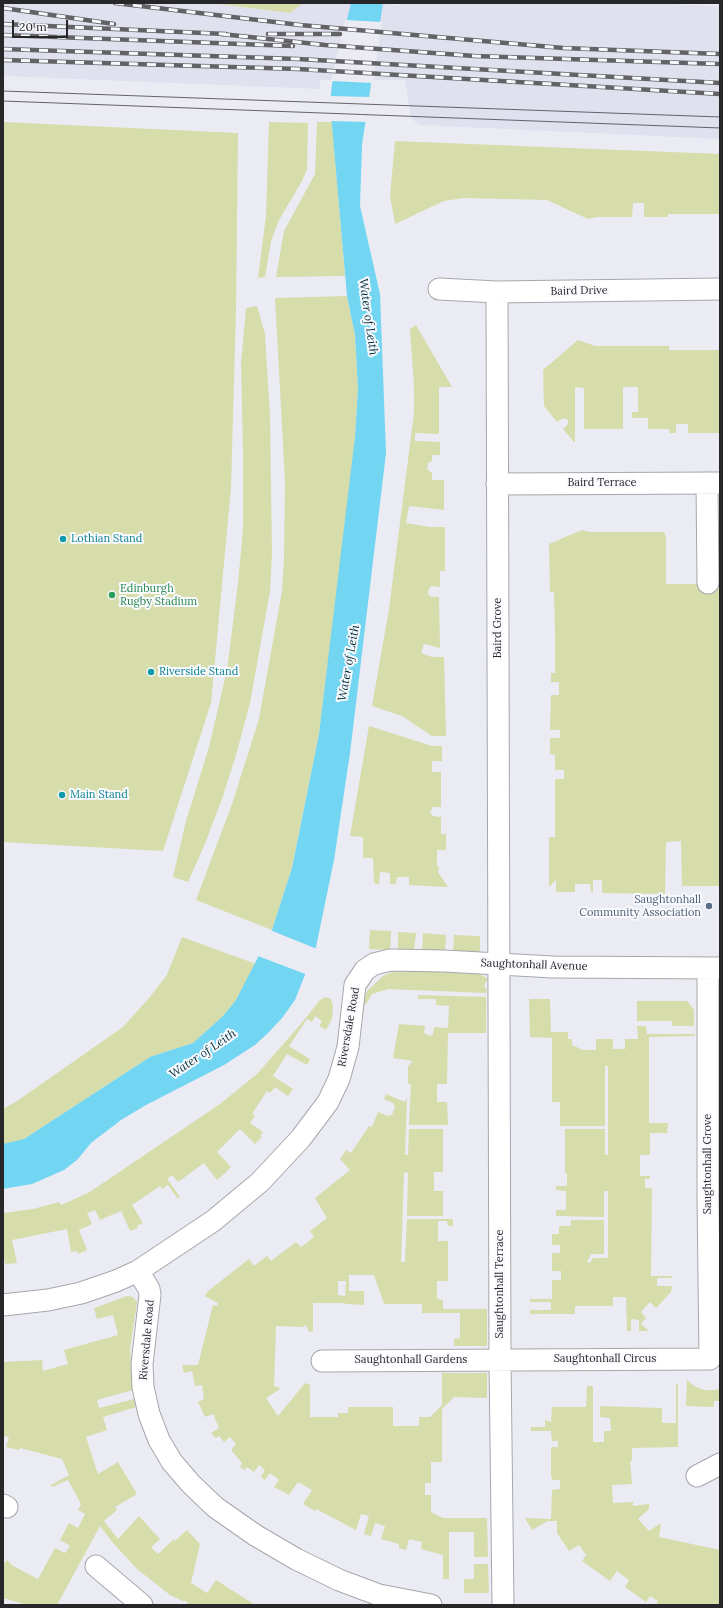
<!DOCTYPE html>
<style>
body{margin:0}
#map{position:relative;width:723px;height:1608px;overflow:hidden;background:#ebecf3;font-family:Lora,serif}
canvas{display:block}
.frame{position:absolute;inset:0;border:4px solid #27272a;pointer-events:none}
.scale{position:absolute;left:12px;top:20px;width:56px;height:18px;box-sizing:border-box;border:2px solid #27272a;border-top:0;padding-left:5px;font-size:12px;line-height:14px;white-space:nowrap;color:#27272a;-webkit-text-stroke:3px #f9fafe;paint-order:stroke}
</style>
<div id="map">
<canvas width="723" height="1608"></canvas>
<div class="frame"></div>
<div class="scale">20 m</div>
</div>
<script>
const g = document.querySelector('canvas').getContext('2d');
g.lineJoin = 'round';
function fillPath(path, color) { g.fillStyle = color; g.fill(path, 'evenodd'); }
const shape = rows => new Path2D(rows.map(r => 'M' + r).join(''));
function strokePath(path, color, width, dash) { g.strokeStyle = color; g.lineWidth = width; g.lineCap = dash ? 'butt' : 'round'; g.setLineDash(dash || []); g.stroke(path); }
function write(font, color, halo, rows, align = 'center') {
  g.font = font + ' Lora,serif'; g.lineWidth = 4; g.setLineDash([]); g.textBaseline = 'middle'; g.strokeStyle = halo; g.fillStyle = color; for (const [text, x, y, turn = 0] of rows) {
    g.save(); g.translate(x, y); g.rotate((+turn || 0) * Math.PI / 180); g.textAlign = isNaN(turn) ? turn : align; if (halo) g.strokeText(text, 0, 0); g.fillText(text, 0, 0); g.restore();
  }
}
fillPath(shape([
 [3,3,210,3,290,13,303,3,372,3,402,5,404,3,639,3,720,6,720,139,419,125,411,118,405,80,320,80,320,89,3,76]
]), '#dfe1ef');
fillPath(shape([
 [210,3,303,3,290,13],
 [3,122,238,133,236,309,231,488,211,703,163,851,3,842],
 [269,122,308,123,307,169,302,181,279,220,271,241,265,277,258,278,266,216],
 [317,122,332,122,345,276,276,277,284,231,315,174],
 [395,141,720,154,720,214,668,214,668,217,644,217,644,203,633,203,632,217,597,217,588,219,547,200,464,198,444,201,395,224,390,196],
 [347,296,355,335,358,389,355,437,343,544,319,734,292,868,272,930,196,900,232,804,259,719,282,591,284,558,285,482,275,298],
 [257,306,265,334,270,417,272,553,270,591,250,703,236,755,222,799,204,846,188,882,173,877,186,821,209,747,227,670,238,583,243,529,243,452,241,363,246,308],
 [416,325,452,387,439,387,439,434,415,433,415,441,440,442,440,455,432,455,432,461,428,463,427,469,432,473,432,480,444,480,444,510,409,506,406,523,430,527,445,527,445,571,440,571,440,587,431,586,429,589,428,594,431,597,439,597,440,648,424,644,421,653,432,657,444,657,446,736,432,736,402,716,372,706,389,609,414,413,414,386,410,329],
 [578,340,595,346,669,346,669,350,720,350,720,433,688,433,688,424,676,424,676,433,670,433,669,429,648,429,648,418,632,418,632,412,638,412,638,387,623,387,623,429,584,429,584,388,575,387,575,442,574,442,563,429,568,424,568,420,563,418,557,422,544,406,543,370],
 [582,530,589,532,664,532,666,537,666,584,720,584,720,886,682,886,681,841,666,842,665,894,602,893,602,880,593,880,593,892,591,892,590,884,575,884,575,892,556,892,556,880,549,887,549,837,555,837,555,779,564,779,564,770,555,770,555,755,550,754,550,738,560,738,560,730,550,730,551,695,559,695,559,682,551,682,551,673,555,673,555,633,554,592,550,592,549,544],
 [369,726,432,746,442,746,442,761,432,761,432,772,441,772,441,807,433,807,430,812,433,816,441,817,441,834,446,834,446,850,437,850,437,866,439,866,438,872,448,887,409,885,409,877,397,877,396,884,390,884,390,873,380,872,379,884,374,883,373,858,363,858,363,837,350,836],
 [370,930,391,931,390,950,369,949],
 [398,932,416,933,414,951,398,951],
 [423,933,446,935,445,953,422,952],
 [454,935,480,936,480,955,453,954],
 [182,937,256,964,236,1000,223,1016,193,1043,150,1057,24,1139,3,1144,3,1109,17,1101,123,1027,149,998,167,975],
 [410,970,480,974,488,979,484,986,487,990,486,993,388,989,372,994,366,1004,362,1004,367,991,383,976,394,971,402,972],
 [418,995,486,997,486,1033,448,1033,447,1084,437,1084,437,1102,447,1102,448,1125,409,1125,411,1084,408,1084,408,1066,413,1061,393,1058,399,1024,425,1026,424,1033,430,1036,433,1034,434,1027,448,1028,449,1006,436,1005,436,999,418,999],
 [326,997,331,999,333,1006,332,1019,326,1030,319,1026,322,1021,315,1016,312,1022,307,1019,289,1046,310,1059,307,1065,287,1054,273,1076,293,1089,288,1096,275,1087,270,1093,267,1091,252,1114,255,1116,250,1123,263,1132,260,1136,262,1137,255,1144,240,1129,217,1152,231,1167,224,1174,217,1180,204,1163,178,1182,172,1175,167,1179,180,1197,178,1199,168,1185,162,1189,160,1186,132,1205,143,1223,137,1226,138,1228,130,1231,121,1211,100,1220,95,1210,87,1213,92,1224,79,1230,87,1250,78,1254,77,1251,71,1252,67,1229,12,1240,17,1263,5,1264,3,1250,3,1213,33,1209,59,1202,61,1205,88,1193,109,1179,220,1104,257,1074,300,1025,320,1000],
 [529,999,550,999,551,1032,568,1032,568,1039,572,1039,572,1045,583,1050,596,1050,596,1039,613,1039,613,1049,625,1049,625,1039,638,1039,637,1026,646,1026,647,1034,695,1034,695,1036,649,1037,649,1123,668,1123,667,1133,650,1133,650,1155,640,1155,640,1176,650,1176,650,1179,645,1179,645,1188,652,1188,651,1276,672,1276,672,1278,657,1278,657,1286,672,1286,671,1292,656,1308,650,1302,641,1312,646,1318,641,1324,649,1331,639,1331,639,1320,631,1319,631,1331,627,1331,626,1297,613,1297,613,1306,575,1306,575,1314,530,1314,530,1310,551,1310,551,1302,530,1302,530,1299,552,1299,552,1280,561,1280,561,1271,552,1271,552,1253,560,1253,560,1245,552,1245,552,1234,559,1234,559,1226,571,1226,571,1220,604,1220,604,1254,591,1254,587,1262,590,1263,593,1258,608,1258,608,1191,604,1191,604,1217,556,1216,556,1210,566,1210,566,1191,556,1190,556,1186,567,1186,567,1173,565,1173,565,1129,605,1129,605,1155,608,1155,608,1066,605,1066,605,1126,560,1126,560,1102,552,1102,552,1038,530,1037],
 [637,1001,687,1001,694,1010,694,1026,672,1026,672,1021,637,1021],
 [386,1094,405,1102,407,1098,405,1155,408,1155,409,1129,443,1129,443,1172,434,1172,434,1191,443,1191,443,1216,407,1216,408,1173,404,1172,401,1262,405,1262,407,1219,453,1219,453,1226,448,1226,447,1221,438,1221,438,1241,448,1241,448,1281,437,1281,437,1299,443,1300,443,1309,487,1309,487,1346,454,1346,454,1339,460,1338,460,1313,422,1313,422,1304,384,1304,374,1275,349,1275,349,1291,364,1291,364,1305,345,1304,345,1303,313,1303,313,1331,309,1332,306,1325,303,1327,276,1326,274,1386,278,1387,280,1389,266,1398,278,1416,305,1383,310,1385,310,1417,338,1417,338,1413,348,1413,348,1407,393,1407,393,1426,419,1426,419,1417,430,1417,442,1405,442,1373,487,1373,487,1398,454,1397,442,1409,442,1462,431,1462,431,1483,425,1483,425,1495,431,1495,431,1512,443,1518,487,1518,488,1557,474,1557,474,1532,449,1532,449,1579,443,1579,443,1555,421,1549,422,1542,409,1539,406,1550,399,1548,399,1544,381,1539,385,1526,375,1523,371,1536,364,1534,369,1516,361,1514,356,1530,316,1509,315,1511,303,1504,312,1490,298,1482,289,1495,274,1487,279,1480,270,1473,265,1480,261,1477,265,1470,259,1465,254,1472,247,1467,245,1470,240,1467,242,1463,231,1450,236,1444,230,1437,224,1442,219,1436,216,1438,211,1433,219,1428,213,1414,205,1417,198,1402,204,1399,202,1385,195,1386,192,1371,184,1373,182,1365,198,1365,213,1305,217,1306,218,1303,205,1296,208,1291,249,1259,254,1266,267,1256,271,1261,296,1242,301,1247,314,1237,310,1231,327,1218,315,1198,350,1170,340,1159,346,1150,351,1153,369,1126,372,1127,378,1112,388,1116,392,1115,395,1107,393,1103,384,1099],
 [338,1281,346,1281,345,1296,338,1295],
 [127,1296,133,1297,137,1302,130,1349,133,1390,97,1400,99,1408,134,1399,136,1407,103,1417,107,1430,86,1437,98,1474,118,1462,137,1494,115,1507,117,1510,104,1521,118,1539,139,1516,160,1539,151,1547,158,1554,174,1539,175,1541,187,1530,200,1544,191,1583,207,1593,216,1580,255,1605,187,1605,187,1601,183,1601,170,1595,137,1569,114,1544,100,1526,57,1605,27,1605,3,1598,3,1564,7,1560,13,1566,38,1579,55,1548,65,1553,70,1546,60,1540,69,1523,78,1528,85,1514,78,1510,81,1504,68,1480,52,1487,51,1485,69,1475,62,1459,20,1448,19,1450,6,1447,9,1437,3,1436,3,1362,42,1360,43,1371,68,1364,64,1350,118,1335,113,1315,97,1319,94,1308],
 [687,1380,694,1386,704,1390,714,1390,720,1389,720,1401,714,1401,714,1407,686,1406],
 [676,1384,678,1384,678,1447,632,1448,632,1461,630,1461,632,1484,612,1485,613,1503,633,1502,633,1506,649,1504,649,1509,638,1519,649,1531,661,1523,659,1537,720,1550,720,1605,658,1605,656,1604,658,1601,650,1596,646,1602,625,1587,629,1580,617,1571,610,1581,582,1561,586,1555,579,1545,569,1551,557,1533,557,1521,548,1521,532,1530,525,1518,551,1519,552,1490,560,1489,560,1480,552,1480,551,1475,551,1447,558,1447,558,1441,552,1441,551,1431,531,1431,531,1427,545,1427,545,1420,551,1422,552,1407,586,1407,587,1386,593,1386,593,1442,604,1442,604,1431,611,1431,610,1418,600,1417,600,1406,662,1408,662,1423,676,1423],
 [474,1564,488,1564,489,1593,464,1593,464,1579,474,1579]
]), '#d6dcaa');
fillPath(shape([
 [351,3,383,3,362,145,360,206,380,294,386,453,350,753,334,860,316,947,295,1000,282,1018,268,1033,255,1045,224,1065,146,1105,121,1120,91,1143,77,1160,64,1170,32,1184,3,1189,3,1144,24,1139,150,1057,193,1043,223,1016,236,1000,272,930,292,868,319,734,355,437,358,389,355,335,347,296,330,103,332,84]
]), '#72d5f1');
fillPath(shape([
 [345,20,382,22,373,83,331,81],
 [329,96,371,97,368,122,330,121],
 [270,930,317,949,308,975,258,956]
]), '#ebecf3');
const street = shape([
 [439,289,497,292,720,289],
 [497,292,500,1359,503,1605],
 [707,483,708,583],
 [497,484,720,483],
 [138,1271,149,1289,150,1295,142,1364,143,1387,149,1414,159,1440,172,1462,191,1484,215,1507,255,1535,296,1559,339,1580,379,1595,431,1605],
 [3,1305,48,1300,81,1293,116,1281,138,1271,213,1221,260,1182,301,1138,328,1102,339,1079,348,1047,355,985,365,970,374,964,390,960,444,961,553,967,720,968],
 [322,1361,710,1359,708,1197,708,968],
 [697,1476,720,1464],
 [3,1505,7,1507],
 [96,1566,142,1605]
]);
strokePath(street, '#a6a7ad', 23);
strokePath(street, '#fff', 21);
strokePath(shape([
 [3,91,720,117],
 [3,101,720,128]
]), '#636367', 1);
const rail = shape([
 [115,3,300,25,563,48,720,54],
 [3,8,114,24],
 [3,24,226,34],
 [221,34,325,45,474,56,720,64],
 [268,34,340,34],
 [3,35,293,46],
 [3,49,298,59,720,83],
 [3,60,298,69,720,94]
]);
strokePath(rail, '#636367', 4.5);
strokePath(rail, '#f9fafe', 3, [9]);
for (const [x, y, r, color] of [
 [63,539,4,"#0f9aa8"],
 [112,595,4,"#2e9e5b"],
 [151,672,4,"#0f9aa8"],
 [62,795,4,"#0f9aa8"],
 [709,906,4,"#5c6f8a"]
]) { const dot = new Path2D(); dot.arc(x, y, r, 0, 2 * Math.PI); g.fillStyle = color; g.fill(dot); strokePath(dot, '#f9fafe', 1.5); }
write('11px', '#27272a', '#f9fafe', [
 ["Baird Drive",579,291,-1],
 ["Baird Terrace",602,483],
 ["Baird Grove",498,628,-90],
 ["Saughtonhall Avenue",534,965,2],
 ["Riversdale Road",349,1027,-80],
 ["Saughtonhall Grove",708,1164,-90],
 ["Saughtonhall Terrace",500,1284,-90],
 ["Riversdale Road",147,1340,-85],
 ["Saughtonhall Circus",605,1359],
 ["Saughtonhall Gardens",411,1360]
]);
write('11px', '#0d838f', '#f9fafe', [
 ["Lothian Stand",71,539],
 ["Riverside Stand",159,672],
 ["Main Stand",70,795]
], 'left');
write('11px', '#27864d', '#f9fafe', [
 ["Edinburgh",120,589],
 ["Rugby Stadium",120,602]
], 'left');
write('11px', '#4e5e75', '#f9fafe', [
 ["Saughtonhall",701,900],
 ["Community Association",701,913]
], 'right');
write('italic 12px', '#00303b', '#f9fafe', [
 ["Water of Leith",368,317,82],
 ["Water of Leith",349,663,-80],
 ["Water of Leith",203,1054,-34]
]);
</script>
